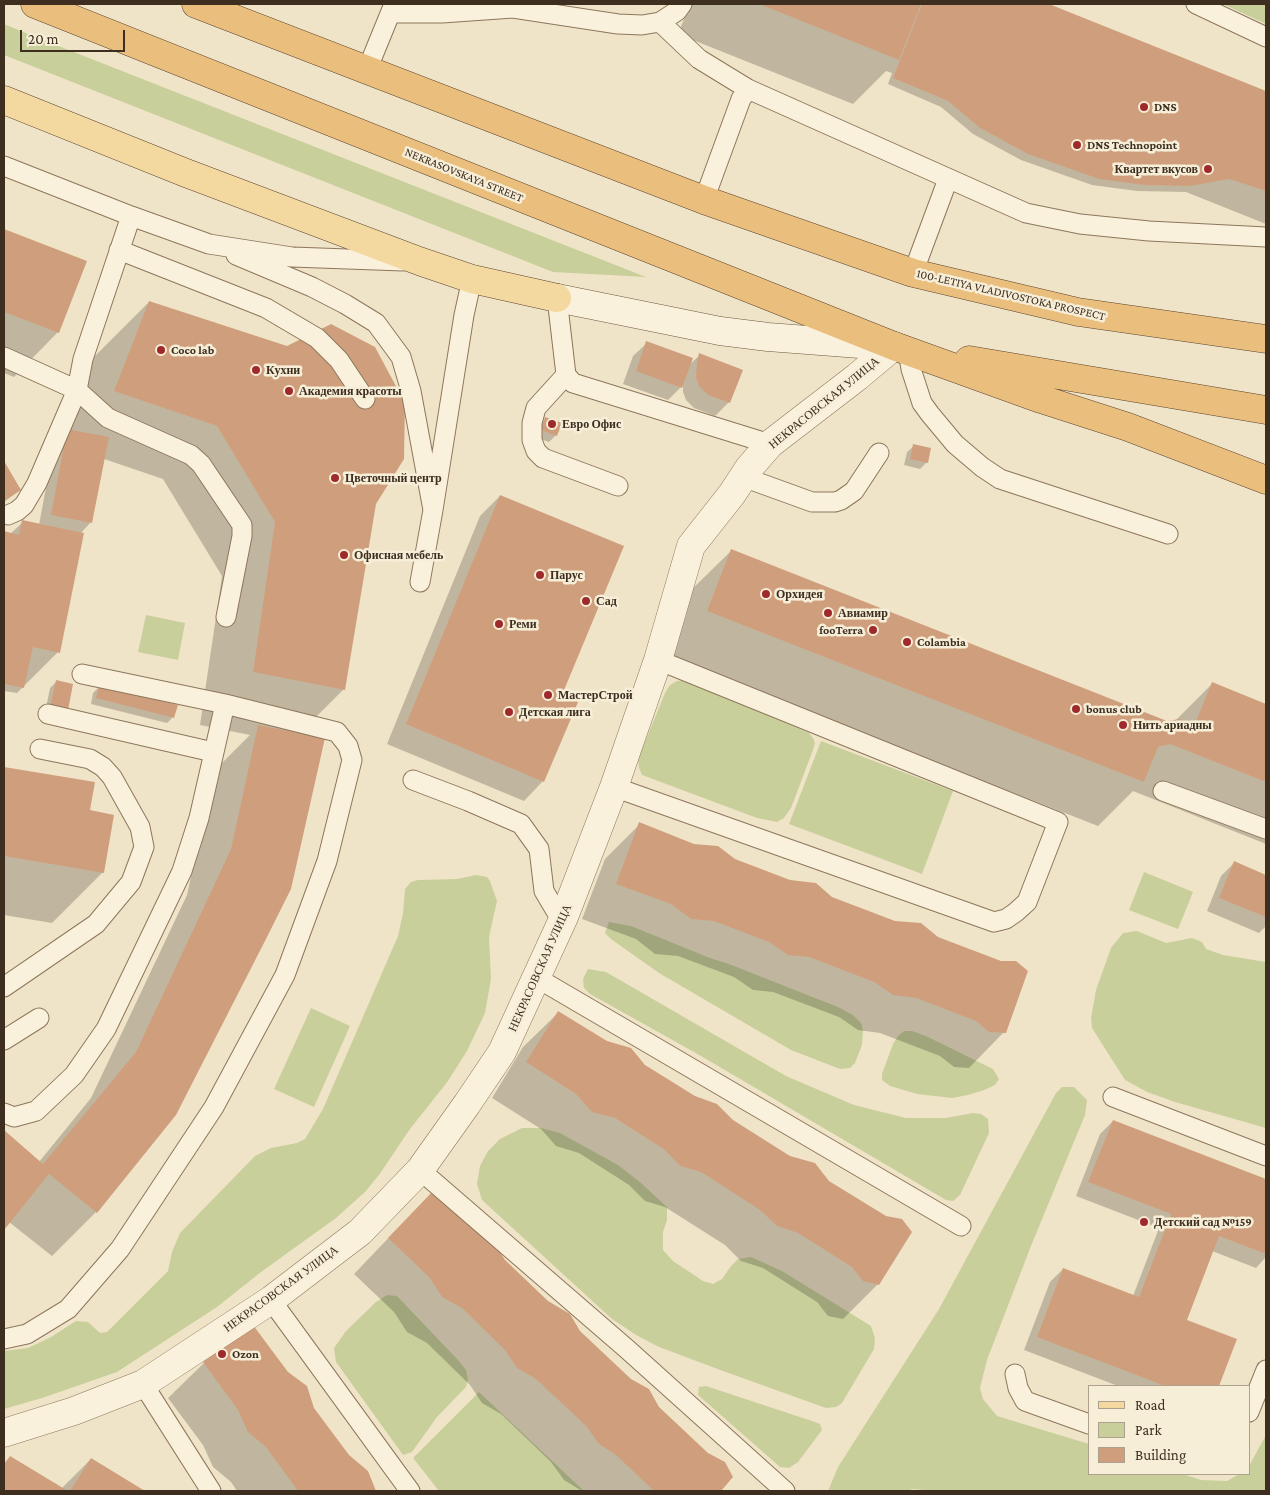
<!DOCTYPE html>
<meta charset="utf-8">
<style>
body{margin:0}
#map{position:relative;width:1270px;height:1495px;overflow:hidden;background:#f0e4c8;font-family:"Crimson Pro",serif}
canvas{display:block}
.frame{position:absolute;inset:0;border:5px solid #3d2e20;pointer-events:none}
.legend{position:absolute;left:1088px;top:1385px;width:162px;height:90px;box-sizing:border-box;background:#f7eed8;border:1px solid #ada18e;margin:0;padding:6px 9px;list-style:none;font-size:15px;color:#3d2e20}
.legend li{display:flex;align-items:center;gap:10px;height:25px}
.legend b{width:25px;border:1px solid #ada18e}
.scale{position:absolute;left:20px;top:30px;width:105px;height:22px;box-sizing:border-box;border:2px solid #3d2e20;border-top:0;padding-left:6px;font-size:15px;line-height:18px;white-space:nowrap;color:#3d2e20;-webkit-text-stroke:4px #f7eed8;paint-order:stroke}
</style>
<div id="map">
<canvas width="1270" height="1495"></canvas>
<div class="frame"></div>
<ul class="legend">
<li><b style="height:6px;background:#f3d9a0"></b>Road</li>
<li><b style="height:14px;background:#c9cf9b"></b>Park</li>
<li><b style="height:14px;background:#cf9f7d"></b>Building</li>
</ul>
<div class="scale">20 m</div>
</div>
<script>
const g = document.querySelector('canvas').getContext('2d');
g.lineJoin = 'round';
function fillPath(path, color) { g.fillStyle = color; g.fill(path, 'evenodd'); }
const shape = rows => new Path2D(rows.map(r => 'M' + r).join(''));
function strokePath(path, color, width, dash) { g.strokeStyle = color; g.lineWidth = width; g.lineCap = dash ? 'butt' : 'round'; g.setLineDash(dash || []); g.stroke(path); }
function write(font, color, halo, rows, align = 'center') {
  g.font = font + ' "Crimson Pro",serif'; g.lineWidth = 5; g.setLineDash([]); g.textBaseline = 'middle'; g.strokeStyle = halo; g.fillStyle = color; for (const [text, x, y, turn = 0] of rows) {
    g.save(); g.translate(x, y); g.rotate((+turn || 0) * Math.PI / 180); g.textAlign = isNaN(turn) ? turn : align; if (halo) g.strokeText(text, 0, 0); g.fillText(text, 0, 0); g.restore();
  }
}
fillPath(shape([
 [1223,4,1266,4,1266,24],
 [4,24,28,34,646,277,553,272,4,55],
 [146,615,185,623,178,660,138,652],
 [684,680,789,724,809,733,813,738,815,743,813,750,791,808,784,818,777,822,757,818,642,775,639,768,638,759,665,693,670,685,677,681],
 [821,741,953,791,922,874,789,824],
 [1144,872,1193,892,1178,929,1129,910],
 [476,875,487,877,490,881,497,901,489,937,491,979,485,1013,467,1051,448,1081,410,1129,379,1175,365,1192,336,1218,261,1272,217,1307,117,1372,42,1398,4,1409,4,1351,28,1348,51,1337,76,1321,88,1322,100,1333,107,1332,168,1271,172,1252,180,1233,255,1156,271,1148,297,1143,305,1139,323,1109,398,936,403,913,405,889,411,882,418,880,457,879],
 [609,922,631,926,710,958,729,964,838,1007,853,1015,861,1023,863,1030,862,1045,855,1063,850,1068,840,1069,791,1050,659,973,611,939,605,933],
 [1137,931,1166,943,1192,938,1202,942,1206,949,1223,955,1266,962,1266,1128,1175,1102,1147,1092,1125,1080,1092,1028,1091,1018,1096,990,1111,948,1123,933],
 [588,969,606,972,786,1076,854,1105,906,1118,946,1118,973,1113,981,1114,988,1119,989,1133,960,1195,953,1201,946,1200,701,1056,590,994,584,988,583,979],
 [311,1008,350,1026,314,1107,274,1089],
 [904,1031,912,1031,926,1036,993,1069,999,1079,995,1085,984,1090,968,1095,952,1098,917,1094,890,1086,882,1080,882,1074,893,1044,898,1036],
 [1062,1087,1074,1087,1087,1100,1085,1115,1031,1246,987,1360,980,1388,983,1399,997,1416,1089,1444,1089,1474,1183,1474,1201,1480,1227,1481,1239,1474,1249,1474,1249,1466,1266,1435,1266,1491,935,1491,912,1489,909,1491,828,1491,838,1467,939,1309,1056,1093],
 [522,1128,541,1128,560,1133,618,1165,640,1182,667,1207,667,1220,663,1232,663,1250,673,1261,703,1281,713,1284,722,1279,731,1266,738,1259,751,1257,782,1271,871,1326,875,1338,874,1349,842,1403,836,1407,826,1408,723,1371,659,1347,636,1335,612,1319,482,1200,477,1184,480,1166,488,1151,500,1139],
 [387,1295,397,1296,458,1360,466,1370,468,1379,466,1387,437,1417,412,1452,403,1455,336,1362,334,1348,346,1331,376,1302],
 [706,1386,815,1422,820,1424,822,1430,798,1462,789,1468,780,1467,698,1395,699,1387],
 [479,1392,584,1491,439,1491,413,1458]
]), '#c9cf9b');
fillPath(shape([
 [690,4,1046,4,1266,92,1266,224,1186,192,1137,191,1092,185,1021,160,973,134,941,107,888,84,892,73,886,71,853,104,678,34],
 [4,230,86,262,58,332,14,377,4,373],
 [149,302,375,504,344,689,299,734,96,1212,52,1256,9,1222,4,1229,4,1132,39,1162,91,1098,187,895,214,771,250,735,200,725,222,576,163,479,104,459,91,522,80,534,58,652,17,693,4,691,4,533,10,534,23,522,39,525,54,444,66,432,95,356],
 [647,343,689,365,700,355,729,402,715,416,694,408,686,400,683,392,683,385,668,400,623,384,633,356],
 [546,419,556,435,549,442,535,437,539,425],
 [914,446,927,462,920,469,904,465,907,452],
 [4,464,20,490,4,502],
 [500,496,561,695,543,781,524,801,387,744,480,516],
 [731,551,1167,723,1175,721,1212,684,1266,705,1266,844,1133,791,1098,826,663,655,686,595],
 [56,682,72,685,45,713,50,688],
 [100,686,173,717,167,723,91,704,93,693],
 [4,768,94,783,89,811,103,872,52,923,4,915],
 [640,824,735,861,1004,1032,969,1068,954,1067,940,1056,880,1033,858,1030,839,1017,773,992,753,990,734,977,678,956,655,954,636,939,582,919,605,859],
 [1235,862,1266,876,1266,926,1259,933,1207,911,1221,876],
 [559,1012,645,1066,878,1284,843,1319,828,1316,817,1302,763,1268,741,1261,725,1245,665,1207,645,1201,629,1185,579,1153,556,1146,541,1129,492,1098,523,1047],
 [1113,1121,1266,1181,1266,1257,1256,1268,1212,1251,1186,1321,1236,1340,1217,1386,1118,1386,1024,1350,1050,1282,1063,1269,1133,1296,1159,1228,1076,1196,1100,1134],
 [398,1228,504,1261,732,1477,719,1491,582,1491,564,1480,551,1462,501,1414,482,1403,470,1385,427,1343,407,1332,394,1312,354,1274],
 [252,1327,348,1456,367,1471,374,1491,237,1491,231,1482,213,1467,203,1445,168,1398,204,1363],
 [10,1457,61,1489,91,1459,143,1491,4,1491,4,1463]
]), '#0003');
fillPath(shape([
 [759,4,921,4,899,60],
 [922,4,1049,4,1266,91,1266,191,1229,179,1190,186,1144,185,1099,179,1028,154,980,128,948,101,893,78],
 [4,229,87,261,59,333,4,312],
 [149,301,287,346,331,324,375,347,405,403,404,459,376,504,345,690,253,672,275,522,217,426,114,391],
 [646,341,693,358,682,388,636,371],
 [699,353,743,370,730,403,708,395,699,386,696,378,697,362],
 [545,417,562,423,557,436,541,430],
 [67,429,109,437,92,523,51,515],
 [913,444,931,448,928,463,910,459],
 [4,461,21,490,4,501],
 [500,495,624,546,562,695,578,702,544,782,406,724],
 [22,520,84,533,60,653,33,647,24,688,4,684,4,531,19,535],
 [731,549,1167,721,1180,719,1195,724,1212,682,1266,704,1266,782,1170,744,1158,747,1144,782,707,611],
 [56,680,73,684,68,710,50,707],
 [99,685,178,705,174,718,96,698],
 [258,725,325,738,291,889,267,937,176,1115,97,1213,49,1174,4,1230,4,1130,43,1164,136,1052,231,849],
 [4,767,95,782,90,810,114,815,104,873,4,856],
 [639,822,694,844,718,846,735,859,790,880,816,883,832,897,895,921,921,923,938,937,1001,961,1016,961,1028,971,1006,1033,989,1032,976,1021,916,998,893,995,874,982,809,957,788,955,769,942,714,921,691,919,671,904,616,884],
 [1234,861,1266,875,1266,917,1219,898],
 [558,1011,607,1041,631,1048,645,1065,695,1096,717,1104,733,1120,790,1156,815,1163,829,1181,886,1216,902,1219,912,1232,879,1285,863,1281,852,1267,798,1233,777,1226,760,1210,701,1172,680,1166,665,1150,615,1118,592,1112,576,1094,526,1062],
 [1113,1120,1266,1179,1266,1254,1219,1236,1187,1320,1237,1339,1219,1386,1165,1386,1037,1337,1063,1268,1139,1297,1171,1214,1088,1182],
 [433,1191,473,1229,493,1241,505,1260,548,1301,570,1314,580,1331,631,1379,649,1389,659,1407,708,1453,725,1462,733,1477,721,1491,654,1491,616,1455,599,1444,586,1426,536,1379,517,1368,505,1350,462,1308,442,1297,429,1277,388,1238],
 [253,1325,288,1372,307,1386,314,1408,349,1455,368,1471,376,1491,298,1491,266,1447,248,1432,238,1410,203,1362],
 [10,1456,53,1482,68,1491,4,1491,4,1465],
 [91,1458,145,1491,70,1491]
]), '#cf9f7d');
const service = shape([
 [1196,4,1266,37],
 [391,13,442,13,513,8,618,24,642,25,660,22,677,11,682,4],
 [660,22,699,59,748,89,1026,213,1080,224,1149,231,1266,237],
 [367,70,394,4],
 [4,166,131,216],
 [704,200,741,99,748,89],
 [119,250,266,308,317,338,339,360,365,399],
 [236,255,312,287,345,304,376,323,401,357,411,391,433,510],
 [913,273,948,179],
 [557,298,566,375,573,383,770,444],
 [908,351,911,369,922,403,930,414,955,444,982,467,1000,479,1168,534],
 [4,357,77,390,108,418,191,455,201,464,242,525,242,536,226,617],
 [566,375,536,408,532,423,532,440,536,451,543,458,618,486],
 [743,477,812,502,835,502,841,500,854,491,879,453],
 [8,515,17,511,24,505,37,483,77,390,83,359,131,216,209,244,292,257,403,261],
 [420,582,433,510,464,315,472,279],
 [48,714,213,752],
 [413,780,468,801,521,824,539,849,544,891,557,913,564,917],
 [614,787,994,922,1006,919,1016,912,1027,902,1058,822,658,660],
 [1163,791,1266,829],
 [537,978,961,1226],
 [4,987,96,924,131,882,144,847,140,827,112,777,103,767,90,759,40,749],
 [4,1040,39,1018],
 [1113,1097,1266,1156],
 [4,1113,14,1117,36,1111,74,1075,106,1029,182,871,199,818,225,704],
 [420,1170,627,1349,785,1491],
 [271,1300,410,1491],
 [4,1339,27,1334,68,1309,120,1249,214,1107,285,975,327,861,352,760,348,746,337,732,225,704,82,674],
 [1015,1374,1018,1388,1025,1401,1089,1424],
 [143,1384,211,1491],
 [1249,1412,1266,1370]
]);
const minor = shape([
 [4,1433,74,1411,143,1384,271,1300,360,1232,420,1170,467,1104,502,1052,564,917,614,787,658,660,691,546,732,494,749,468,770,444,857,377,894,346]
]);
const secondary = shape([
 [557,298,720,331,768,337,886,346]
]);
const primary = shape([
 [4,100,186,173,419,261,472,279,557,298]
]);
const trunk = shape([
 [35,4,894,346,1041,399,1128,427,1266,480],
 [196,4,704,200,913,273,1078,312,1266,339],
 [969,360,1266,410]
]);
strokePath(service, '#8d765c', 21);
strokePath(minor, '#8d765c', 29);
strokePath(secondary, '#6f573f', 29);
strokePath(primary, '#5b4430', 29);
strokePath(trunk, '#5b4430', 29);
strokePath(service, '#faf1dc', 19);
strokePath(minor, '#faf1dc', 28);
strokePath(secondary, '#faf1dc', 28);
strokePath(primary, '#f3d9a0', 28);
strokePath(trunk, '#eabe7c', 28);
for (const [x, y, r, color] of [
 [1144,107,5,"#9e2a2b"],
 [1077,145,5,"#9e2a2b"],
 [1208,169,5,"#9e2a2b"],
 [161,350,5,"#9e2a2b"],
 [256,370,5,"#9e2a2b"],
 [289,391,5,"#9e2a2b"],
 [552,424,5,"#9e2a2b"],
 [335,478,5,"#9e2a2b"],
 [344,555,5,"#9e2a2b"],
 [540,575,5,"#9e2a2b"],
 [766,594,5,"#9e2a2b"],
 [586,601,5,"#9e2a2b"],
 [828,613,5,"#9e2a2b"],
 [499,624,5,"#9e2a2b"],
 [873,630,5,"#9e2a2b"],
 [907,642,5,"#9e2a2b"],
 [548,695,5,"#9e2a2b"],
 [1076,709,5,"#9e2a2b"],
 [509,712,5,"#9e2a2b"],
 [1123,725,5,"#9e2a2b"],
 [1144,1222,5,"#9e2a2b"],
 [222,1354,5,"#9e2a2b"]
]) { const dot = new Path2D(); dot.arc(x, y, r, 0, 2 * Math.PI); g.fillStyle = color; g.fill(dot); strokePath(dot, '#f7eed8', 2); }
write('bold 12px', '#3d2e20', '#f7eed8', [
 ["DNS",1154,107],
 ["DNS Technopoint",1087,145],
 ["Квартет вкусов",1198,169,"right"],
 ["Coco lab",171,350],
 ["Кухни",266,370],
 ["Академия красоты",299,391],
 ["Евро Офис",562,424],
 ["Цветочный центр",345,478],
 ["Офисная мебель",354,555],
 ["Парус",550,575],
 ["Орхидея",776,594],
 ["Сад",596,601],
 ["Авиамир",838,613],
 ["Реми",509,624],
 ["fooTerra",863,630,"right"],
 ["Colambia",917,642],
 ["МастерСтрой",558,695],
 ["bonus club",1086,709],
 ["Детская лига",519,712],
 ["Нить ариадны",1133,725],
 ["Детский сад №159",1154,1222],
 ["Ozon",232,1354]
], 'left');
write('12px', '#3d2e20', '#f7eed8', [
 ["NEKRASOVSKAYA STREET",464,175,22],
 ["100-LETIYA VLADIVOSTOKA PROSPECT",1011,295,13],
 ["НЕКРАСОВСКАЯ УЛИЦА",824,403,-39],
 ["НЕКРАСОВСКАЯ УЛИЦА",540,968,-66],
 ["НЕКРАСОВСКАЯ УЛИЦА",281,1289,-36]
]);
</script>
